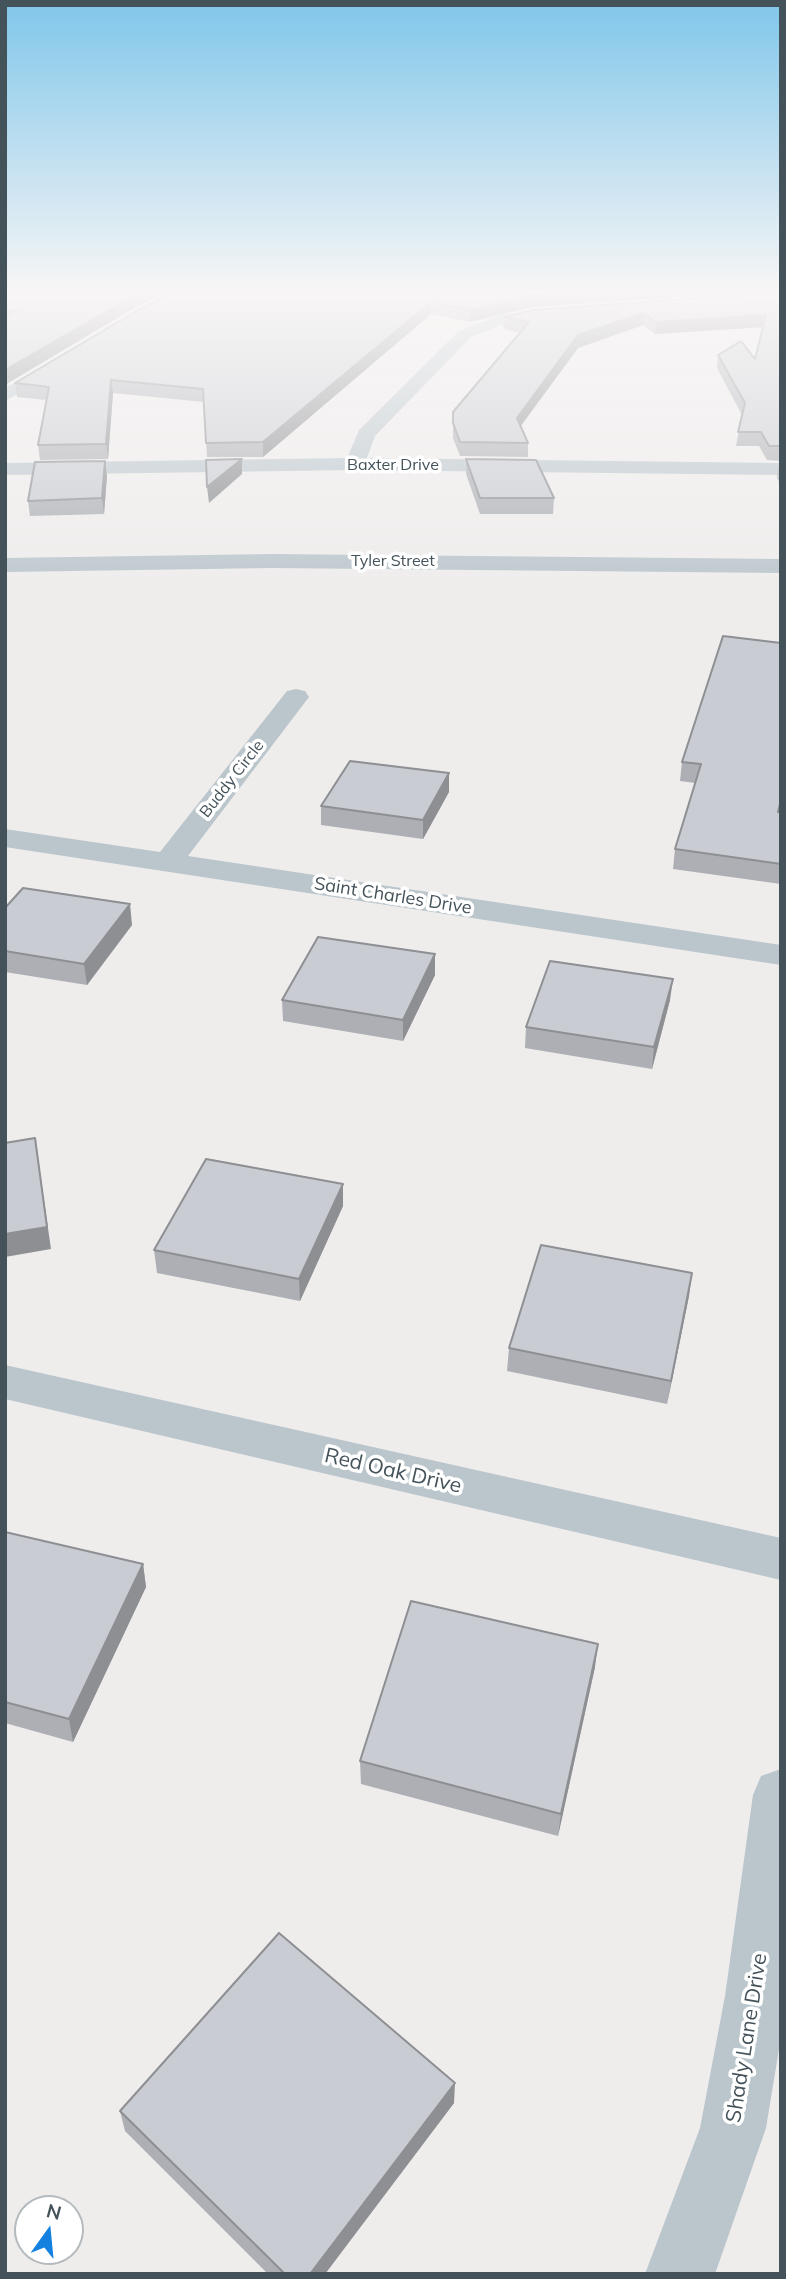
<!DOCTYPE html>
<style>
body{margin:0}
#map{position:relative;width:786px;height:2279px;overflow:hidden;background:#efecec;font-family:Mulish,sans-serif}
canvas{display:block}
.frame{position:absolute;inset:0;border:7px solid #44525a;pointer-events:none}
.north{position:absolute;left:14px;top:2195px;width:70px;height:70px;box-sizing:border-box;background:#fff;border:2px solid #b4babd;border-radius:50%;rotate:15deg;font-size:19px;font-weight:700;line-height:28px;text-align:center;color:#44525a}
.north::after{content:'';display:block;margin:auto;width:24px;height:32px;background:#1481e1;clip-path:polygon(50% 0,100% 100%,50% 72%,0 100%)}
</style>
<div id="map">
<canvas width="786" height="2279"></canvas>
<div class="frame"></div>
<div class="north">N</div>
</div>
<script>
const g = document.querySelector('canvas').getContext('2d');
g.lineJoin = 'round';
const shape = rows => new Path2D(rows.map(r => 'M' + r).join(''));
function fillPath(path, color) { g.fillStyle = color; g.fill(path, 'evenodd'); }
function strokePath(path, color, width, dash) { g.strokeStyle = color; g.lineWidth = width; g.lineCap = dash ? 'butt' : 'round'; g.setLineDash(dash || []); g.stroke(path); }
function write(font, color, halo, rows, align = 'center') {
  g.font = font + ' Mulish,sans-serif'; g.lineWidth = 7; g.setLineDash([]); g.textBaseline = 'middle'; g.strokeStyle = halo; g.fillStyle = color; for (const [text, x, y, turn = 0] of rows) {
    g.save(); g.translate(x, y); g.rotate((+turn || 0) * Math.PI / 180); g.textAlign = isNaN(turn) ? turn : align; if (halo) g.strokeText(text, 0, 0); g.fillText(text, 0, 0); g.restore();
  }
}
fillPath(shape([
 [556,308,561,310,564,313,561,316,503,324,471,337,375,436,367,458,781,463,781,475,355,470,5,475,5,463,347,458,359,430,459,331,500,315,556,308],
 [59,358,65,359,67,363,65,367,5,401,5,388,59,358],
 [296,689,305,691,309,697,188,856,781,945,781,965,5,847,5,829,160,852,287,691,296,689],
 [5,1365,781,1538,781,1580,5,1399,5,1365],
 [781,1769,781,2037,766,2128,715,2274,645,2274,700,2128,725,1996,753,1795,761,1776,781,1769]
]), '#bac6cc');
fillPath(shape([
 [272,554,781,559,781,573,272,568,5,572,5,558,272,554]
]), '#bac6cc');
fillPath(shape([
 [180,289,533,307,470,322,431,314,263,457,207,457,204,402,113,393,108,459,40,460,38,445,46,400,17,397,15,383],
 [781,292,781,461,767,460,759,446,736,446,742,415,717,368,718,355,755,359,763,327,655,334,643,325,578,348,521,426,528,443,528,457,460,456,453,438,453,412,520,333,503,329,504,317],
 [466,459,554,498,553,514,480,514,466,474],
 [781,462,781,485,777,478,779,463],
 [107,476,104,514,30,516,28,501],
 [781,643,781,804,779,812,781,812,781,884,673,869,675,849,695,783,680,781,682,762],
 [449,792,423,839,321,825,321,806],
 [5,908,132,925,87,985,5,972],
 [435,975,403,1041,283,1021,282,1000],
 [670,1000,652,1069,525,1048,526,1027],
 [343,1206,300,1301,157,1273,154,1250],
 [689,1296,667,1404,507,1371,509,1348],
 [5,1532,143,1564,146,1587,73,1742,5,1723],
 [595,1667,558,1836,361,1784,360,1761],
 [454,2103,325,2274,268,2274,125,2131,120,2111]
]), '#adafb5');
fillPath(shape([
 [147,289,173,289,129,311,5,385,5,370,128,299],
 [622,289,781,289,781,290,533,307,470,322,470,310,533,295],
 [431,302,431,314,263,457,263,442],
 [644,313,643,325,578,348,516,432,517,418,578,335],
 [766,315,764,327,655,334,656,322],
 [111,380,113,393,108,459,106,444],
 [242,459,242,474,209,503,207,487],
 [105,461,107,476,104,514,102,498],
 [449,773,449,792,423,839,423,820],
 [130,904,132,925,87,985,84,964],
 [435,954,435,975,403,1041,403,1020],
 [673,979,670,1000,652,1069,654,1047],
 [35,1138,51,1249,5,1257,5,1234],
 [343,1184,343,1206,300,1301,299,1279],
 [692,1273,689,1296,667,1404,671,1381],
 [143,1564,146,1587,73,1742,69,1719],
 [598,1644,595,1667,558,1836,561,1814],
 [455,2083,454,2103,325,2274,310,2274]
]), '#8d8f93');
const building = shape([
 [5,289,147,289,128,299,5,370,5,316,17,310,5,311,5,289],
 [180,289,622,289,533,295,470,310,431,302,263,442,206,443,203,389,111,380,106,444,38,445,49,387,15,383,140,309,180,289],
 [781,292,781,446,769,446,761,432,738,432,745,403,718,355,741,341,755,359,766,315,656,322,644,313,578,335,517,418,528,443,460,442,453,423,453,412,529,322,504,317,534,310,781,292],
 [242,459,207,487,206,460,242,459],
 [466,459,536,460,554,498,480,498,466,459],
 [105,461,102,498,28,501,35,462,105,461],
 [723,636,781,643,781,800,778,812,781,812,781,864,675,849,701,764,682,762,723,636],
 [350,761,449,773,423,820,321,806,350,761],
 [23,888,130,904,84,964,5,951,5,908,23,888],
 [318,937,435,954,403,1020,282,1000,318,937],
 [550,961,673,979,654,1047,526,1027,550,961],
 [35,1138,47,1227,5,1234,5,1143,35,1138],
 [206,1159,343,1184,299,1279,154,1250,206,1159],
 [541,1245,692,1273,671,1381,509,1348,541,1245],
 [5,1532,143,1564,69,1719,5,1702,5,1532],
 [411,1601,598,1644,561,1814,360,1761,411,1601],
 [279,1933,455,2083,310,2274,285,2274,120,2111,279,1933]
]);
fillPath(building, '#c9ccd2');
strokePath(building, '#8d8f93', 2);
const sky = g.createLinearGradient(0, 0, 0, 608);
sky.addColorStop(0, '#80c6ea');
sky.addColorStop(0.48, '#f8f6f6');
sky.addColorStop(1, '#f8f6f600');
g.fillStyle = sky;
g.fillRect(0, 0, 786, 608);
write('16px', '#44525a', '#fff', [
 ["Baxter Drive",393,465],
 ["Tyler Street",393,561],
 ["Buddy Circle",232,779,-52]
]);
write('18px', '#44525a', '#fff', [
 ["Saint Charles Drive",393,896,9]
]);
write('21px', '#44525a', '#fff', [
 ["Red Oak Drive",393,1471,13],
 ["Shady Lane Drive",747,2038,-81]
]);
</script>
